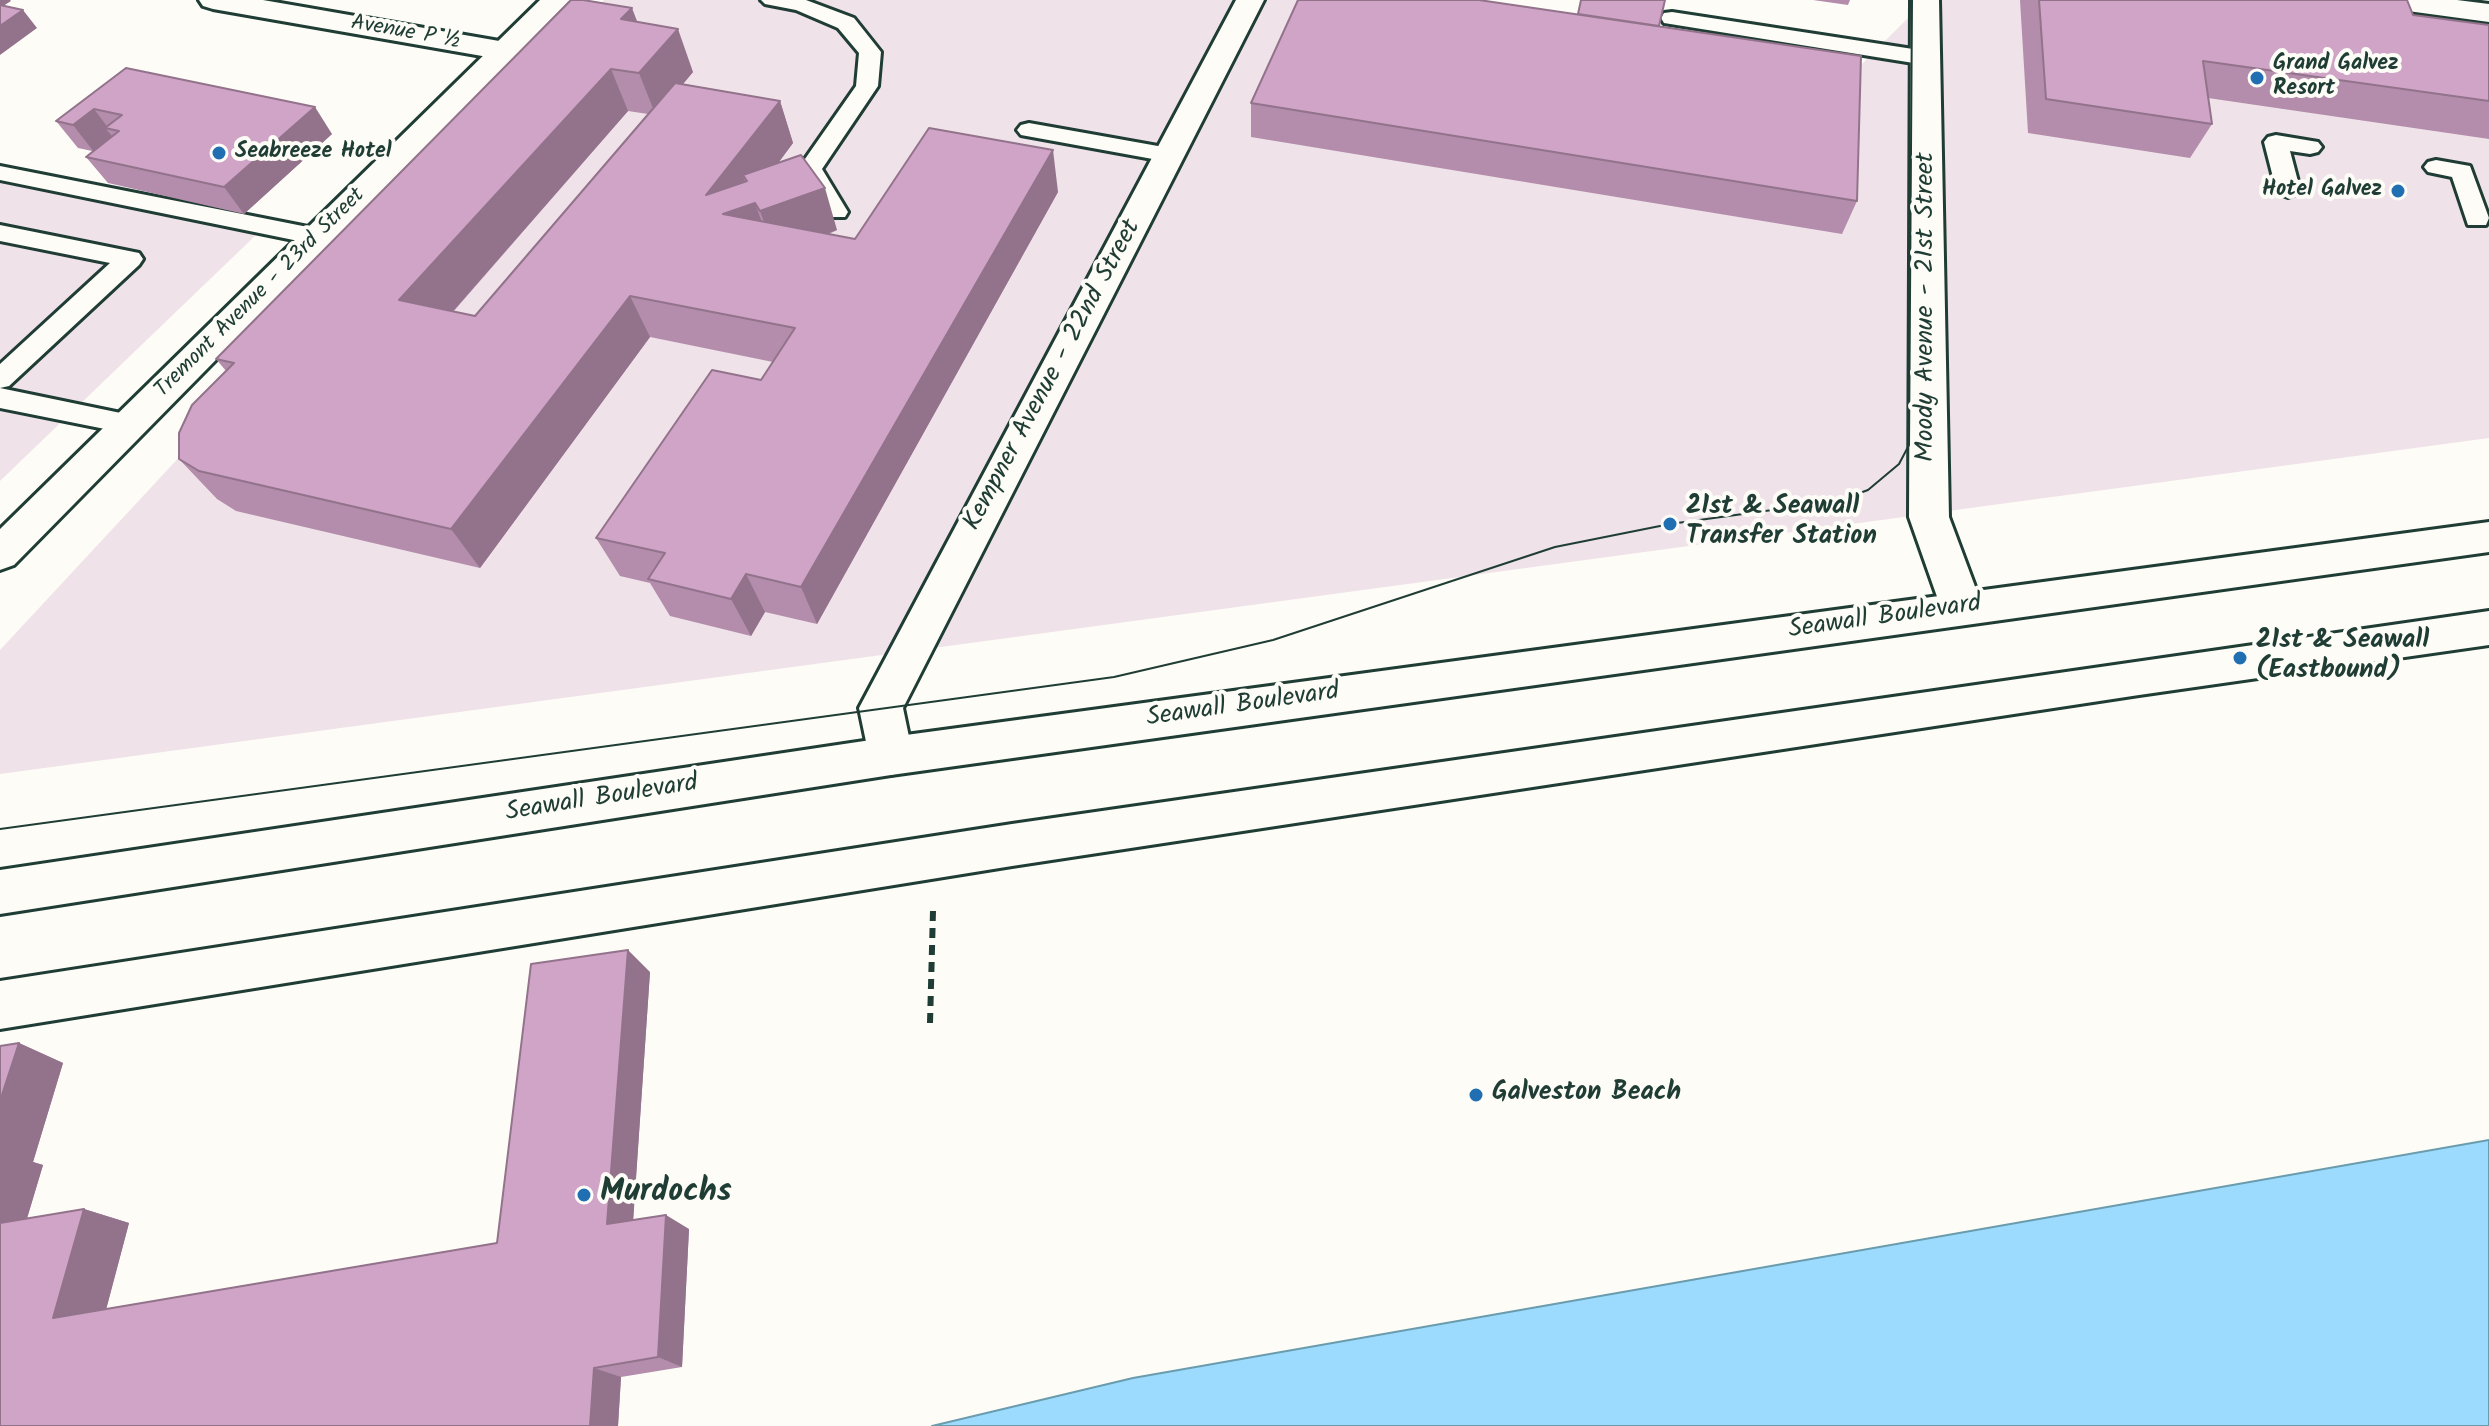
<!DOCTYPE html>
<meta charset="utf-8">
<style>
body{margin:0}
canvas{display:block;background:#fdfcf7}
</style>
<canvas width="2489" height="1426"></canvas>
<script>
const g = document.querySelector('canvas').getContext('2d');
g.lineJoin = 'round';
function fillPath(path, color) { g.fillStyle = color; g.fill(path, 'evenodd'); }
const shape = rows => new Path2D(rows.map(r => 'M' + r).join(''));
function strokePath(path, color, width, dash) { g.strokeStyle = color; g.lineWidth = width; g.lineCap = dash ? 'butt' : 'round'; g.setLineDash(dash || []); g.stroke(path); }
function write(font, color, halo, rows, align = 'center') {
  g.font = font + ' Kalam,sans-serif'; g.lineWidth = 8; g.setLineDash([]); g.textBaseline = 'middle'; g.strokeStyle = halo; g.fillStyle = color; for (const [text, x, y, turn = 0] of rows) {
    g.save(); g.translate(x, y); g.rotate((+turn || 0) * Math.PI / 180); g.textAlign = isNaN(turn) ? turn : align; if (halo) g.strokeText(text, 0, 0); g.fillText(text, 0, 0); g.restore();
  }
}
fillPath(shape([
 [604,0,1351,0,1849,77,1926,0,2282,0,2489,29,2489,438,0,774,0,650],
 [0,181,257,234,0,481]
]), '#f0e2e9');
const water = shape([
 [2489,1140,2489,1426,932,1426,1133,1378,2489,1140]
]);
fillPath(water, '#9cdbfd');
strokePath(water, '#6a9cad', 2);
const lane = shape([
 [761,0,806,0,854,18,881,52,878,86,822,169,848,212,845,217,827,217,798,169,856,86,859,53,838,28,796,10,765,4,761,0],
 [1672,12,1926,51,1937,58,1926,65,1664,23,1661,18,1664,13,1672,12],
 [1029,123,1169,148,1177,150,1181,155,1177,160,1169,162,1021,135,1017,130,1021,125,1029,123],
 [2276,135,2318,142,2322,147,2318,152,2310,154,2290,151,2300,189,2296,194,2288,197,2280,194,2276,189,2264,142,2268,137,2276,135],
 [2436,160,2470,166,2489,218,2486,225,2468,225,2452,177,2428,172,2424,167,2428,162,2436,160],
 [0,166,318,229,327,231,330,237,327,243,318,245,0,180,0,166],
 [0,225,139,253,143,259,139,265,9,386,0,388,140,417,144,424,140,431,130,434,0,408,0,364,110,263,0,241,0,225]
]);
const street = shape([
 [199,0,263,0,505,42,516,45,520,51,516,57,505,60,213,9,203,6,199,0],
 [1236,0,1264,0,903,708,913,756,907,770,891,775,875,770,869,756,859,708,1236,0],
 [2489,611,2489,645,2139,695,1012,866,0,1029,0,981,1012,824,2489,611]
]);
const secondary = shape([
 [540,0,570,0,14,565,0,570,0,529,540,0],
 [1911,0,1939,0,1949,517,1983,608,1977,620,1962,625,1947,620,1941,608,1909,517,1911,0],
 [2379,0,2457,0,2489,4,2489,22,2393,9,2383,6,2379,0]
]);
const primary = shape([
 [2489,522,2489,552,891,775,0,914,0,870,891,737,2489,522]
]);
strokePath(lane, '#1f3d34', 6);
strokePath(street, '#1f3d34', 6);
strokePath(secondary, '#1f3d34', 6);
strokePath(primary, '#1f3d34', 6);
strokePath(shape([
 [930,1023,933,911]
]), '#1f3d34', 6, [10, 7]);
fillPath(lane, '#fdfcf7');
fillPath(street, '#fdfcf7');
fillPath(secondary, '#fdfcf7');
fillPath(primary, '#fdfcf7');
strokePath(shape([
 [0,829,1114,677,1273,640,1555,547,1670,524,1838,501,1868,490,1899,464,1909,445,1912,0]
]), '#1f3d34', 2);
fillPath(shape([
 [1813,0,1850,0,1848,5],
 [2020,0,2407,0,2413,15,2489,25,2489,139,2208,98,2212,124,2190,158,2028,133],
 [637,22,693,72,683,84,780,101,793,143,778,163,837,230,829,234,855,239,1058,192,817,624,765,612,751,636,670,616,650,583,620,576,596,538,761,380,773,362,650,337,480,568,236,511,217,499,179,459,226,371,216,359],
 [628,111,648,114,475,316,453,312],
 [1659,26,1857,201,1842,234,1251,137,1251,103],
 [126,68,332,134,244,214,108,183,86,157,92,151,78,148,56,121],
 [650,972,633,1220,689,1229,682,1367,621,1377,618,1426,0,1426,19,1043,63,1063,33,1162,43,1165,27,1218,84,1209,129,1223,106,1309,497,1243]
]), '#b38dab');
fillPath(shape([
 [0,0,10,0,11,1,0,8],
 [632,8,648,50,621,19],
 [23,10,37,28,0,55,0,26],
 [678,29,693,72,656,116,639,73],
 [611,69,628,111,426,342,399,300],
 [780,101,793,143,753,197,747,181,743,175,751,199,755,203,770,245,739,256,706,195],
 [315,107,332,134,244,214,224,187],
 [94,109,109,129,105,128,113,137,94,152,73,125],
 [1053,150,1058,192,817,624,801,587],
 [825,188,837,230,775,253,760,211],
 [630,296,650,337,480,568,451,529],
 [746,574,765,612,751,636,731,599],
 [628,950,650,972,632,1238,607,1224],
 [19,1043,63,1063,33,1162,43,1165,20,1242,0,1237,0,1101],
 [84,1209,129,1223,101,1329,53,1318],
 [666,1215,689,1229,682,1367,658,1357],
 [594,1368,621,1377,618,1426,590,1426]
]), '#92738b');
const building = shape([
 [571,0,583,0,632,8,621,19,678,29,639,73,611,69,399,300,475,316,675,83,780,101,706,195,747,181,743,175,801,155,825,188,760,211,755,203,723,214,855,239,929,128,1053,150,801,587,746,574,731,599,648,579,665,553,596,538,712,370,761,380,795,328,630,296,451,529,199,471,179,459,179,433,192,405,234,363,216,359,571,0],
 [1298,0,1479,0,1861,56,1857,201,1251,103,1298,0],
 [1581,0,1665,0,1659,26,1578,14,1581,0],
 [2039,0,2407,0,2413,15,2489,25,2489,101,2203,61,2212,124,2046,99,2039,0],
 [0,5,23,10,0,26,0,5],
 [126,68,315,107,224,187,86,157,119,131,105,128,122,115,94,109,73,125,56,121,126,68],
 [628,950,607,1224,666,1215,658,1357,594,1368,590,1426,0,1426,0,1223,84,1209,53,1318,497,1243,531,964,628,950],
 [19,1043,0,1101,0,1046,19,1043]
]);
fillPath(building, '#d0a4c7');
strokePath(building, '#92738b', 2);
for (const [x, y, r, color] of [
 [2257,78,8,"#1f6fb2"],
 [219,153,8,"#1f6fb2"],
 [2398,191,8,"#1f6fb2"],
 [1670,524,8,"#1f6fb2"],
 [2240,658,8,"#1f6fb2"],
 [1476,1095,8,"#1f6fb2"],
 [584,1195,8,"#1f6fb2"]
]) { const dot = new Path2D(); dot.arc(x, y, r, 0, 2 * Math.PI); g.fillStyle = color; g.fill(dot); strokePath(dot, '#fdfcf7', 3); }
write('22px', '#1f3d34', '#fdfcf7', [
 ["Avenue P ½",406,34,10],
 ["Tremont Avenue - 23rd Street",261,294,-45]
]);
write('bold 22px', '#1f3d34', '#fdfcf7', [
 ["Grand Galvez",2273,65],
 ["Resort",2273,90],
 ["Seabreeze Hotel",235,153],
 ["Hotel Galvez",2382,191,"right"]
], 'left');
write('26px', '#1f3d34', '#fdfcf7', [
 ["Moody Avenue - 21st Street",1928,307,-90],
 ["Kempner Avenue - 22nd Street",1054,376,-62],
 ["Seawall Boulevard",1885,619,-8],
 ["Seawall Boulevard",1243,707,-8],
 ["Seawall Boulevard",602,800,-9]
]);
write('bold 26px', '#1f3d34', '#fdfcf7', [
 ["21st & Seawall",1686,509],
 ["Transfer Station",1686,539],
 ["21st & Seawall",2256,643],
 ["(Eastbound)",2256,673],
 ["Galveston Beach",1492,1095]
], 'left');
write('bold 32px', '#1f3d34', '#fdfcf7', [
 ["Murdochs",600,1195]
], 'left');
</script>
